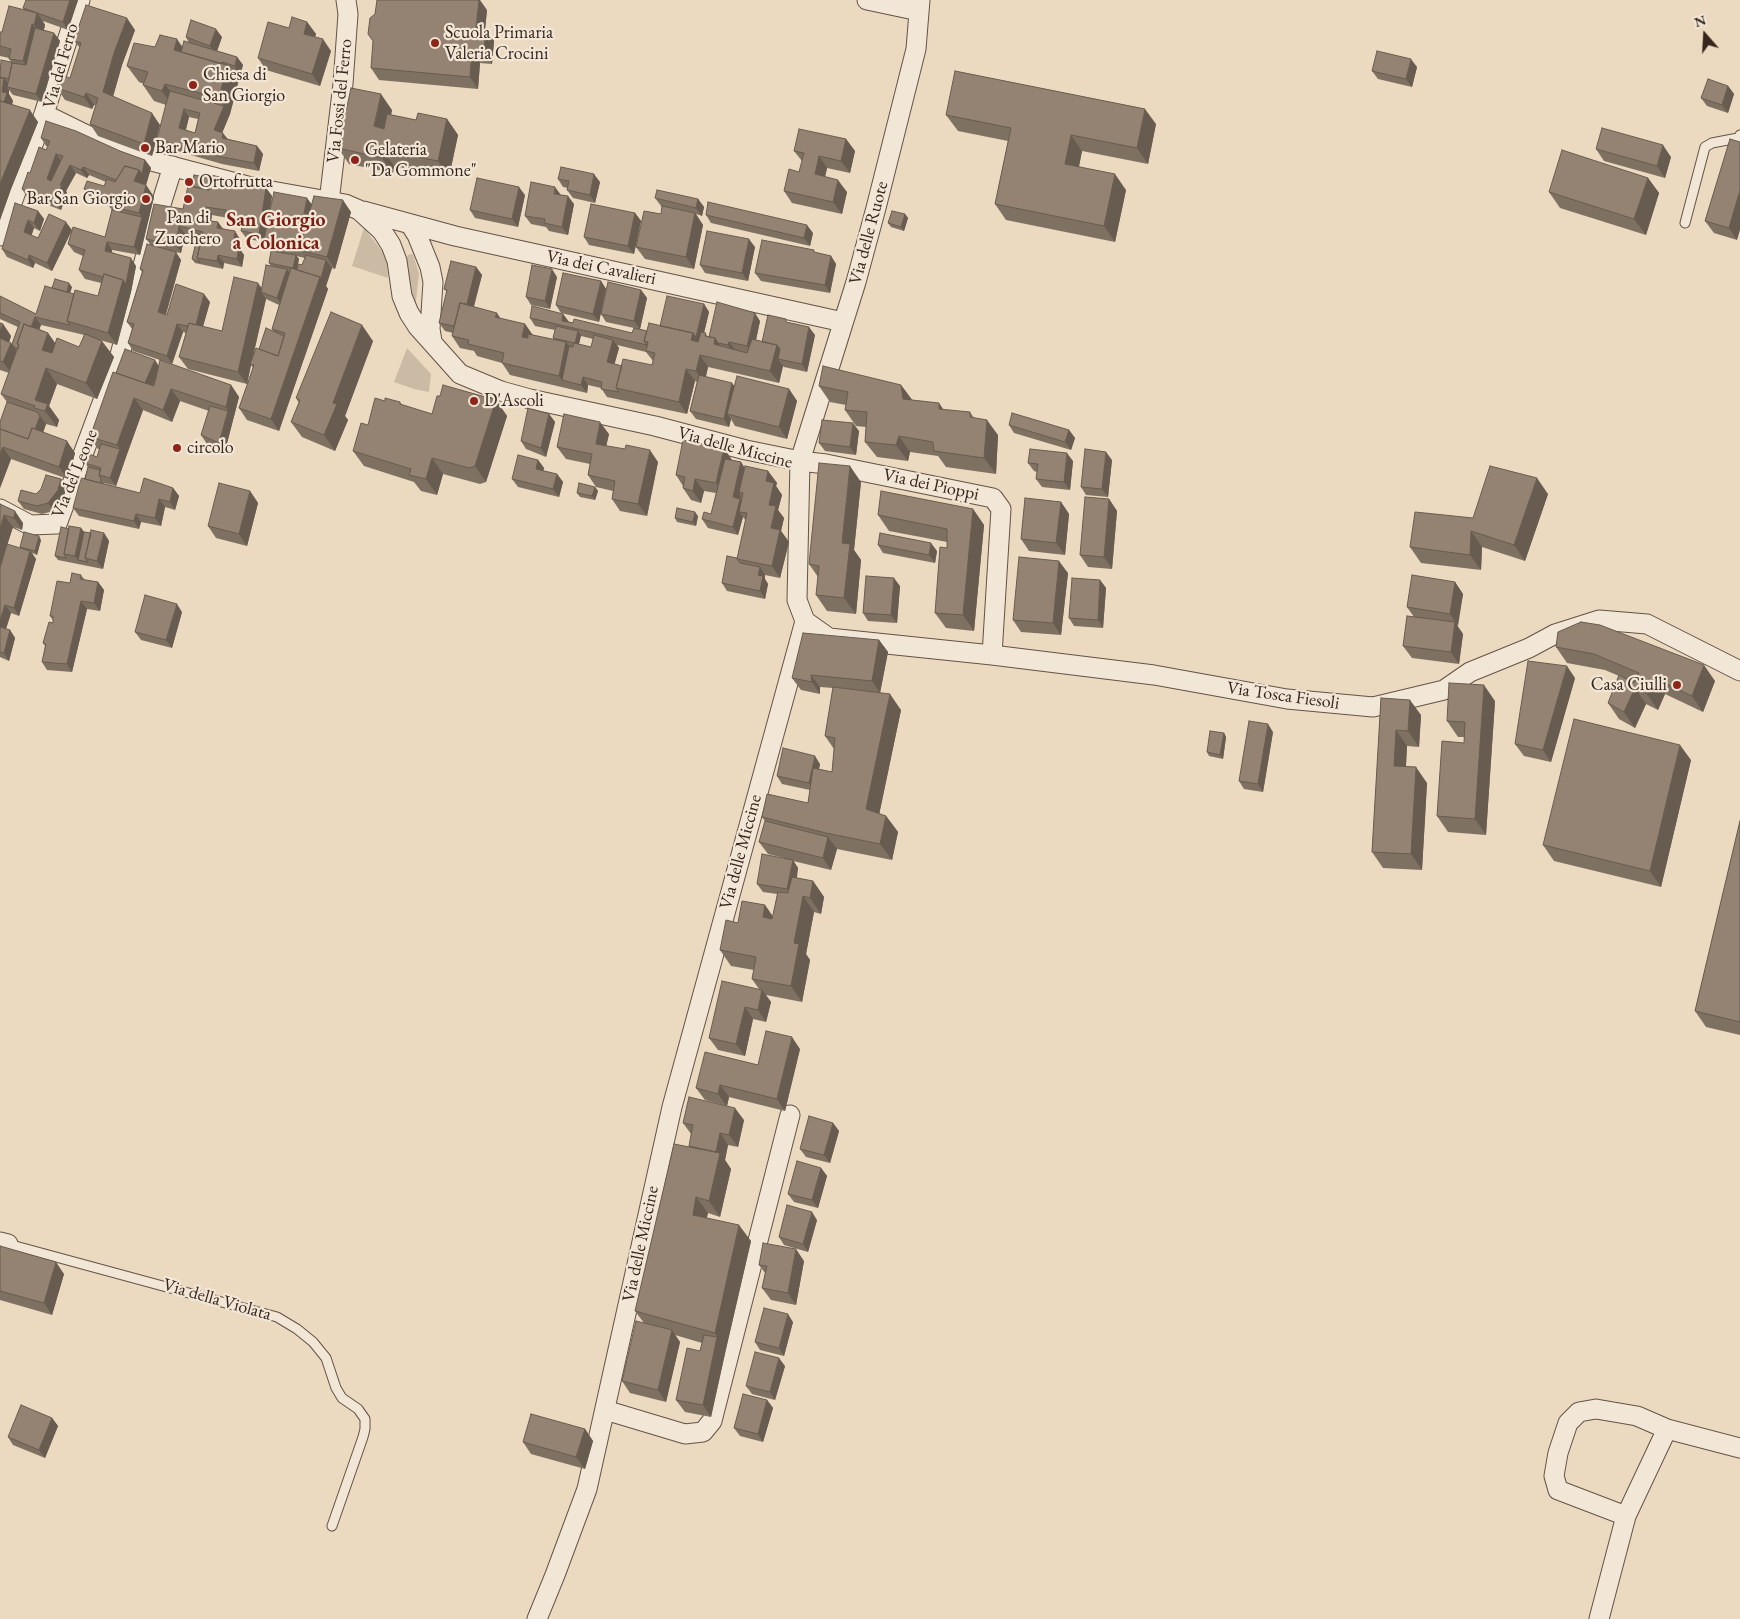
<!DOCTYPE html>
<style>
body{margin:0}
#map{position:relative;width:1740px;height:1619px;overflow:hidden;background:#ebd9c0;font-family:"EB Garamond",serif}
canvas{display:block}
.north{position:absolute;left:1680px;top:10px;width:50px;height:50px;-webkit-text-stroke:4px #f2e6d6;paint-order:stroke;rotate:341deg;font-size:14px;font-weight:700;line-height:20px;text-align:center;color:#36261d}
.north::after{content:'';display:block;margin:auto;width:18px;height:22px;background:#36261d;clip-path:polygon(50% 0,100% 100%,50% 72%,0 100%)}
</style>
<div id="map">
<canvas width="1740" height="1619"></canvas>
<div class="north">N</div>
</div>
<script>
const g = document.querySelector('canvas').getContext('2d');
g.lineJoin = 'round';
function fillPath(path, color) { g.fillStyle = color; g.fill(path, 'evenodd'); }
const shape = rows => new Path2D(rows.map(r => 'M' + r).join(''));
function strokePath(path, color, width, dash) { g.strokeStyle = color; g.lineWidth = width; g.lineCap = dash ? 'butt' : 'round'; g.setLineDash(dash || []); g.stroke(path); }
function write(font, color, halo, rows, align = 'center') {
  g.font = font + ' "EB Garamond",serif'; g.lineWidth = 4.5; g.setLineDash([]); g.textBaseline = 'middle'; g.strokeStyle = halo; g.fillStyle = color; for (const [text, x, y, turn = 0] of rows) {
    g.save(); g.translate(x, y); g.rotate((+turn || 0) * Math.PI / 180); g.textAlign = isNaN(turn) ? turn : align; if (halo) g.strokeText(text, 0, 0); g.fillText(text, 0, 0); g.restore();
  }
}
fillPath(shape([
 [364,228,382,251,387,264,388,278,352,266],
 [413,254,419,274,415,309,410,297,406,260,408,255],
 [407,348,431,374,429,392,414,389,394,382]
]), '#ccbba4');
const service = shape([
 [1685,223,1705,147,1712,143,1738,138,1740,135],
 [8,1244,277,1317,297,1329,313,1342,326,1358,336,1388,342,1398,358,1409,365,1419,365,1429,363,1437,332,1526]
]);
const minor = shape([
 [867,0,919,11],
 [44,114,111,147,144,159,255,188,345,204,359,210,382,231,391,245,397,261,402,296,409,313,418,327,460,374,501,391,530,399,655,426,746,450,800,461,826,464,993,498,1001,509,992,655],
 [329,202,343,84,348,14,346,0],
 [363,211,455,236,843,322],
 [410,224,417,235,430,267,433,282,430,329,432,341],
 [0,236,44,114,80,0],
 [0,509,30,525,57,524,120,355,148,246,173,166],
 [805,621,829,638,992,655,1154,675,1287,699,1373,707,1444,690,1470,672,1529,648,1555,634,1599,620,1647,624,1740,671],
 [0,1242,8,1244],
 [605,1410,685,1434,703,1432,712,1421,790,1115],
 [1626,1516,1558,1490,1554,1476,1558,1453,1568,1423,1579,1412,1596,1409,1637,1416,1667,1429,1740,1448],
 [537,1619,555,1575,587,1489,672,1107,805,621,797,600,800,461,856,282,876,208,916,49,920,0],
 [1599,1619,1626,1516,1667,1429]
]);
strokePath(service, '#635346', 11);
strokePath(minor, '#635346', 21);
strokePath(service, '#f2e6d6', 9);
strokePath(minor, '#f2e6d6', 19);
fillPath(shape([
 [78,0,68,30,43,21,45,25,44,30,54,33,60,41,42,102,13,95,9,90,9,94,13,101,12,104,38,122,11,189,0,220,0,77,11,62,9,58,0,56,0,32,2,32,24,10,23,8],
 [487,10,485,29,494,41,492,64,480,63,478,89,379,80,371,68],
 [307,22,316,34,315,37,331,51,320,86,266,70,258,58,289,28],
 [135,30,122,65,113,96,160,125,152,156,98,136,90,124,96,105,94,105,92,109,65,100,57,88,70,78,80,48,74,41],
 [186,37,222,37,217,51,237,57,243,65,230,114,222,133,228,139,257,146,263,154,259,171,222,164,163,147,157,139,166,105,154,101,143,85,144,84,139,82,127,66,155,47,183,47,189,43],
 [189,117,198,119,195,133,186,130],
 [1417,67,1412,87,1378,79,1372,71],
 [1728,86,1734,94,1728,113,1707,106,1701,98],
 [392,110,391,115,416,120,447,119,458,135,449,177,394,166,393,173,349,164,338,148],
 [946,115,1156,124,1148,164,1082,151,1079,167,1126,190,1115,242,1006,220,995,204,1008,141,958,131],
 [41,138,120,151,145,160,151,168,146,185,154,197,140,255,112,250,112,252,136,266,131,292,117,345,100,340,114,357,97,399,57,384,49,406,59,420,57,427,46,424,43,432,75,453,68,479,11,459,0,488,7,402,1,394,9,373,0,370,0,323,3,324,11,336,9,342,12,344,18,327,0,319,0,296,36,314,52,288,72,287,70,293,98,296,101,283,85,279,79,270,83,256,74,252,68,244,105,237,112,210,109,206,93,201,84,189,104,186,106,182,89,175,87,178,76,173,66,191,67,193,61,210,27,197,22,189,30,173,46,150,48,146,46,146],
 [41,325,76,333,84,335,79,347,55,343,48,333,39,329],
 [846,139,855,151,850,173,827,168,825,177,847,192,842,214,792,203,784,191,799,172,802,161,794,151],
 [1730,139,1737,240,1714,233,1705,221],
 [1596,149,1671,157,1665,178,1604,161],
 [211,178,266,188,272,196,267,227,312,204,351,212,335,269,332,268,326,286,328,289,279,431,247,420,239,408,253,368,251,365,247,384,188,369,179,357,186,333,183,332,172,364,133,351,128,343,132,329,127,322,142,272,140,269,150,244,146,239,183,209,191,187],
 [212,215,228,218,231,222,242,224,241,231,247,239,265,242,265,240,272,251,269,263,271,266,262,287,222,331,203,327,210,302,167,315,166,315,181,260,174,252,181,253,185,234,197,237,192,259,195,263,223,269,224,263,242,267,244,255,239,248,240,239,211,221],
 [296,256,305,258,302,265,297,269,299,259],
 [266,299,279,305,272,329,273,331,259,349,254,353],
 [1648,178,1659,193,1646,235,1560,208,1549,192],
 [558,179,600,182,595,203,573,198,567,190,568,188,563,187],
 [525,195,518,227,475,218,470,210],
 [561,195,574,204,568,235,549,231,546,227,531,224,525,216],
 [655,198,698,199,704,207,702,216,696,214,703,225,694,269,645,259,636,247,661,214,662,207,661,206],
 [38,211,44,219,40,231,34,228,31,236,38,238,72,230,52,271,35,263,33,268,7,257,2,249],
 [635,213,641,221,634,254,589,245,584,237],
 [905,214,908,218,904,231,891,227,888,223],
 [706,215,813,233,810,246,711,223],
 [755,247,748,281,705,273,700,265],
 [816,253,831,256,836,264,830,293,761,281,755,273],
 [476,267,482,275,474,307,501,319,525,324,533,335,554,340,553,338,555,330,535,326,530,318,563,314,569,322,632,333,634,328,606,322,601,314,641,290,647,298,640,329,647,331,660,326,704,304,709,312,704,333,709,337,760,321,756,340,762,342,789,323,815,335,807,372,784,367,783,366,779,383,708,367,706,377,734,386,789,389,797,401,787,439,735,426,731,419,729,427,696,419,690,411,697,382,695,381,687,414,607,397,601,388,588,385,587,393,510,375,502,363,477,356,474,351,460,348,452,336,453,333,445,331,439,323,447,292,444,289],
 [581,336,593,339,591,347,579,344],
 [617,345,646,352,653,361,652,365,622,366,614,364,619,348],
 [557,277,550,309,531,305,526,297],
 [601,281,606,289,599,322,561,313,556,305],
 [373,341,345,416,348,420,335,451,302,437,291,422,299,403,296,398],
 [159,366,231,385,239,397,225,451,207,444,201,435,209,411,180,401,172,422,143,410,126,457,116,486,104,483,104,484,140,493,173,488,179,496,175,510,165,507,161,526,141,522,139,529,79,516,73,508,85,479,88,467,85,463,97,457,100,449,98,449,90,437,116,373],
 [901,385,912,400,944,410,970,412,974,418,998,435,996,474,946,467,938,456,910,452,908,461,877,457,865,442,866,427,856,426,845,410,846,405,830,402,819,386],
 [496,400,507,416,486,482,480,484,443,474,437,495,421,491,414,482,364,466,353,451,368,425,385,401,400,402,402,405,432,414],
 [549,414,555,422,546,457,526,449,521,441],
 [1009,425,1069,430,1075,438,1071,450,1014,433],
 [859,431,856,455,825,451,819,443],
 [609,434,606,446,658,462,647,516,620,511,612,499,613,491,596,487,588,475,590,464,566,459,557,447],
 [538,460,544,468,543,471,557,474,563,482,559,497,518,487,512,479],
 [732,460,741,462,744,467,768,471,777,483,776,486,782,495,778,510,784,518,781,531,789,542,780,578,765,575,765,579,768,584,765,599,727,591,722,583,737,558,746,521,743,517,738,535,708,528,702,519,711,514,716,493,704,491,701,503,691,500,683,488,683,486,676,475],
 [1112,460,1108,497,1086,495,1081,487],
 [1073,461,1070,490,1042,487,1036,479,1037,472,1034,471,1028,463],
 [61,479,67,487,63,498,54,511,42,514,24,509,18,501,36,494],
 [861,482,854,550,861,560,856,614,827,611,816,595,818,577,809,564],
 [595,487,598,491,595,500,580,497,577,493],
 [250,491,258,503,247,546,216,538,208,526],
 [1548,494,1525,561,1482,547,1481,570,1421,563,1410,547],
 [1109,499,1117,511,1112,569,1088,567,1080,555],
 [1061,502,1069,514,1065,555,1029,551,1021,539],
 [0,504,23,523,22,530,13,527,0,567],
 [973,509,984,525,974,631,946,628,935,613,947,548,947,542,889,531,878,515],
 [698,516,696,526,677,522,675,518],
 [81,528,84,532,91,533,104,533,109,541,103,569,58,560,55,556,69,529],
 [41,540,37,555,32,553,36,559,19,616,11,613,6,629,10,630,15,638,9,661,0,657,0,568,21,548,20,547],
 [878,545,937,551,935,563,883,553],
 [1068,573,1061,635,1021,632,1013,620],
 [81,575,85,580,98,582,104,590,100,611,87,609,72,672,47,670,42,662,45,646,43,643,53,623,53,620,50,616,70,583],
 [1100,580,1106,588,1103,628,1074,626,1069,618],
 [1455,582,1463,594,1457,626,1463,634,1459,664,1412,658,1403,646,1414,617,1407,607],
 [900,586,897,623,868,621,863,613],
 [182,612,172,648,141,640,135,632],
 [1558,632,1715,681,1703,712,1665,694,1658,710,1646,704,1635,728,1619,719,1608,703,1619,676,1605,670,1567,663,1556,647],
 [879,640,888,652,880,693,863,691,901,710,879,814,886,816,898,832,892,860,837,849,831,870,793,861,798,868,797,878,813,881,824,897,821,914,814,912,806,954,810,960,802,1002,766,995,771,1002,766,1022,753,1019,745,1056,718,1050,709,1038,759,989,752,979,754,970,731,966,720,950,738,923,765,905,773,917,777,894,763,892,757,884,784,858,768,854,759,842,765,821,762,817,808,803,810,790,782,784,777,776,820,764,819,769,832,772,834,749,825,736,833,688,820,687,820,694,801,690,792,678],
 [1575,678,1551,762,1524,756,1515,744],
 [1381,698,1421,715,1419,747,1407,746,1406,766,1427,783,1422,870,1383,868,1372,852],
 [1495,701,1486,835,1448,832,1437,816,1464,743,1464,737,1458,737,1447,721],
 [1273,732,1263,792,1244,789,1239,781],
 [1224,733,1226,737,1223,759,1209,756,1207,752],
 [1691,760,1661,887,1554,861,1543,845],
 [1740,821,1740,1035,1706,1027,1695,1011],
 [800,1049,785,1111,729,1097,727,1106,705,1100,696,1088],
 [744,1120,738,1147,728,1145,725,1160,731,1169,720,1217,708,1213,706,1218,751,1241,726,1349,711,1417,685,1412,676,1400,700,1351,702,1343,675,1335,680,1342,666,1402,630,1393,622,1381,644,1323,635,1311,689,1146,691,1134,683,1123],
 [833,1123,839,1131,830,1163,806,1157,800,1149],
 [821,1168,827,1176,818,1208,794,1202,788,1194],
 [817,1220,808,1252,784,1245,779,1237],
 [0,1246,64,1274,52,1315,0,1300],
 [804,1261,796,1305,771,1300,762,1288,765,1273,759,1265],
 [793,1322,784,1356,760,1350,755,1342],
 [785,1366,775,1400,752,1394,746,1386],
 [767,1400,773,1408,763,1442,740,1436,734,1428],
 [52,1418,58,1426,45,1458,13,1445,8,1437],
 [585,1429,593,1441,585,1469,531,1454,523,1442]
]), '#7f7162');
fillPath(shape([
 [70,0,78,0,68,30,63,22],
 [479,0,480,0,487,10,484,40,476,28],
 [37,13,45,25,42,37,34,25],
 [127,18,135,30,122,65,111,104,103,92,114,53],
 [307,22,316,34,312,46,304,34],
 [32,24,41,36,32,73,23,61],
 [216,29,222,37,216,54,210,46],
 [486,29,494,41,492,64,484,52],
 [54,33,60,41,42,102,36,94],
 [177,39,188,55,174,50],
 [323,39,331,51,320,86,312,74],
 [472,51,480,63,478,89,470,77],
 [237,57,243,65,240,74,235,66],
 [1411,59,1417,67,1412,87,1406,79],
 [222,62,226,69,227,65,236,77,238,70,240,74,230,114,220,138,214,130,224,106,219,98,219,69],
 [4,78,10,86,7,87,9,90,9,94,13,101,10,112,4,104,2,92],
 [165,84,176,99,173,107,162,91],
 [1728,86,1734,94,1728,113,1722,105],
 [86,93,94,105,92,109,84,97],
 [381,94,392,110,385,142,374,126],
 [184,109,189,117,184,136,179,128],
 [1145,109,1156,124,1148,164,1137,148],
 [30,110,38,122,11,189,0,220,0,184],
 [152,113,160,125,152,156,144,144],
 [447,119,458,135,449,177,438,161],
 [223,133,229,141,222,138],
 [1071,135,1082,151,1076,180,1065,164],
 [846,139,855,151,850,173,841,161],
 [1663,145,1671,157,1665,178,1657,166],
 [257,146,263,154,259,171,254,163],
 [383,150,394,166,393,173,382,158],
 [56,154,62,162,53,187,47,179],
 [819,156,827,168,823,186,815,174],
 [145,160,151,168,146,185,154,197,140,255,134,247,142,217,139,213,134,181,139,170],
 [70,165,76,173,66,191,67,193,61,210,55,202,60,185],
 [83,167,89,175,87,178,81,170],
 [594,174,600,182,595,203,590,195],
 [1115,174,1126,190,1115,242,1104,226],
 [1648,178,1659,193,1646,235,1634,219],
 [838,180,847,192,842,214,833,202],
 [519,187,525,195,518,227,512,219],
 [555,187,561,195,554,194],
 [266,188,272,196,265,242,259,234],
 [1740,190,1740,230,1737,240,1729,228],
 [568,196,574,204,568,235,562,227],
 [307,198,316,210,301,250,298,246],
 [698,199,704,207,702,216,696,208],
 [343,200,351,212,335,269,327,257],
 [206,207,212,215,210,228,204,220],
 [38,211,44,219,40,231,34,223],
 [635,213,641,221,634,254,628,246],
 [695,213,703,225,694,269,686,257],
 [905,214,908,218,904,231,901,227],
 [28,220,34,228,30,240,24,232],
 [66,222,72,230,52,271,47,263],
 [218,222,224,230,217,228],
 [807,225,813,233,810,246,804,238],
 [179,226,185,234,181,253,176,245],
 [235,231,240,239,239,248,244,255,242,267,237,259,233,246],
 [749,239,755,247,748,281,742,273],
 [107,242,112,250,110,259,105,251],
 [176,252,181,260,164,320,158,312],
 [29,255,35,263,33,268,28,260],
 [218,255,224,263,223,269,217,261],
 [296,255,299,259,296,272,293,268],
 [831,256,836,264,830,293,825,285],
 [131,258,136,266,131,292,126,284],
 [326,260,332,268,326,286,328,289,279,431,271,419],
 [476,267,482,275,472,312,467,304],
 [287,269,292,277,282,306,277,298],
 [552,269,557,277,550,309,545,301],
 [123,280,131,292,117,345,108,333],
 [601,281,606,289,599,322,593,314],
 [69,283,72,287,68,299,66,295],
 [258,283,266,294,261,292,266,299,251,364,250,364,251,365,247,384,238,372],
 [641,290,647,298,640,329,634,321],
 [204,294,210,302,200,336,195,328],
 [704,304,709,312,701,345,691,340],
 [497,313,505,325,495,317],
 [755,313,760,321,753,354,747,346],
 [563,314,569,322,562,321],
 [35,317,41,325,29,358,23,350],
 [3,324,11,336,7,349,0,340,0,332],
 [177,324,183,332,172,364,167,356],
 [525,324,533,336,530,349,522,337],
 [362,325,373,341,345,416,348,420,335,451,324,435,333,403],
 [809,327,815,335,807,372,802,364],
 [578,331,581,335,578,348,575,344],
 [48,333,59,349,53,366,42,350],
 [715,338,723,350,714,344],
 [613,340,619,348,613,370,607,362],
 [102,341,114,357,97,399,86,383],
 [566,342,575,354,562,380,559,376],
 [729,342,735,350,734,353,728,345],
 [11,343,20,355,12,374,3,362],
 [777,345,786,357,778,359,783,366,779,383,770,371],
 [700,355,708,367,704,383,696,371],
 [155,360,160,368,149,394,143,386],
 [46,368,57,384,49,406,59,420,57,427,45,411,35,400],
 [686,369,695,381,687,414,679,402],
 [583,377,588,385,587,393,581,385],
 [732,383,738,391,727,414,731,419,729,427,724,419],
 [231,385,239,397,225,451,219,443,228,411,226,407],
 [901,385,913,401,903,399],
 [171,389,180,401,172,422,163,410],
 [789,389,797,401,787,439,779,427],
 [134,398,143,410,126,457,117,445],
 [496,400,507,416,486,482,475,466],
 [939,403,950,419,939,409],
 [549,414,555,422,546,457,541,448],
 [40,416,46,424,37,451,31,443],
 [987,420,998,435,996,474,984,458],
 [600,422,609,434,604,456,596,444],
 [853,423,859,431,856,455,850,447],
 [1069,430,1075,438,1071,450,1065,442],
 [899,436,910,452,908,461,896,445],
 [67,441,75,453,68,479,59,467],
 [3,447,11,459,0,488,0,454],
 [724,448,732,460,724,495,716,483],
 [120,449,126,457,116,486,110,478],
 [650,450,658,462,647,516,638,504],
 [1106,452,1112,460,1108,497,1102,489],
 [1067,453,1073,461,1070,490,1064,482],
 [432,458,443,474,437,495,426,479],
 [538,460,544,468,542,477,536,469],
 [741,462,746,470,739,492,741,496,740,499,746,507,739,512,743,517,738,535,733,527,733,497],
 [850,466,861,482,854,550,861,560,856,614,844,598,842,543],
 [768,471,777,483,776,486,782,495,778,510,784,518,781,531,789,542,780,578,772,566,771,528,766,481],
 [557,474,563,482,559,497,553,489],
 [1537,478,1548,494,1525,561,1514,545],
 [61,479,67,487,63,498,54,511,48,503],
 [695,479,704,491,701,503,693,491],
 [595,487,598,491,595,500,592,496],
 [173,488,179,496,175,510,170,502],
 [250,491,258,503,247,546,239,534],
 [159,499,165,507,161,526,155,518],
 [1109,499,1117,511,1112,569,1104,557],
 [1061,502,1069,514,1065,555,1056,543],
 [973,509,984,525,974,631,963,615],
 [15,511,23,523,22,530,14,518],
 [695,512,698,516,696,526,693,522],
 [136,514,141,522,139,529,134,521],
 [4,515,13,527,0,567,0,529],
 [81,528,87,536,78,560,75,556],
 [1471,531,1482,547,1481,570,1470,555],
 [104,533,109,541,103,569,97,561],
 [39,536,41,540,37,555,35,551],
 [931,543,937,551,935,563,929,555],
 [30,551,36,559,19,616,14,608],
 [1059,561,1068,573,1061,635,1053,623],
 [760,567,765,575,765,579,768,584,765,599,760,591,758,575],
 [894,578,900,586,897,623,891,615],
 [1100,580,1106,588,1103,628,1098,620],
 [98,582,104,590,100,611,94,603],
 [1455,582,1463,594,1458,626,1450,614],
 [81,601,87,609,72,672,67,664],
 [177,604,182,612,172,648,166,640],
 [5,605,11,613,4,635,0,630,0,621],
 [1455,622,1463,634,1459,664,1451,652],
 [10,630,15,638,9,661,4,653],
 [879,640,888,652,880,693,872,681],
 [1704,665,1715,681,1703,712,1692,696],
 [1567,666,1575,678,1551,762,1543,750],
 [811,675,820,687,820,694,812,682],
 [1654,678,1665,694,1658,710,1647,694],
 [1484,685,1495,701,1486,835,1475,819],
 [1635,688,1646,704,1635,728,1624,712],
 [890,694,901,710,877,825,866,809],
 [1410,700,1421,715,1419,747,1408,731],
 [1268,724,1273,732,1263,792,1258,784],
 [1396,730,1407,746,1405,782,1394,766],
 [1224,733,1226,737,1223,759,1220,755],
 [1680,745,1691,760,1661,887,1650,871],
 [815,756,820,764,814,791,809,783],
 [1416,767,1427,783,1422,870,1411,854],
 [886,816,898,832,892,860,880,844],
 [828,837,837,849,831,870,823,858],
 [793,860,798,868,793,897,787,889],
 [813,881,824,897,821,914,810,898],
 [803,896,814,912,806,954,810,960,802,1002,791,986,794,943],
 [765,905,776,921,763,917],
 [762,990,771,1002,766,1022,758,1010],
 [745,1007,753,1019,745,1056,736,1044],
 [792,1037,800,1049,785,1111,777,1099],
 [720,1085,729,1097,727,1106,718,1094],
 [735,1108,744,1120,738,1147,729,1135],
 [833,1123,839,1131,830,1163,824,1155],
 [720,1133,728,1145,725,1160,731,1169,720,1217,709,1201,715,1156],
 [821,1168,827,1176,818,1208,812,1200],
 [696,1197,708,1213,704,1231,693,1215],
 [812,1212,817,1220,808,1252,803,1244],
 [739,1225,751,1241,726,1349,711,1417,703,1405,717,1337,715,1333],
 [796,1249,804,1261,796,1305,788,1293],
 [56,1262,64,1274,52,1315,44,1303],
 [788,1314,793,1322,784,1356,779,1348],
 [672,1330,680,1342,666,1402,658,1390],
 [779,1358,785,1366,775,1400,770,1392],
 [767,1400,773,1408,763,1442,758,1434],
 [52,1418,58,1426,45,1458,39,1450],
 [585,1429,593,1441,585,1469,576,1457]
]), '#685c50');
const building = shape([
 [26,0,70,0,63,22,23,8,26,0],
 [377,0,479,0,476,28,486,29,484,52,472,51,470,77,371,68,373,41,368,34,370,18,375,14,377,0],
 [86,5,127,18,114,53,103,92,152,113,144,144,90,124,98,98,86,93,84,97,57,88,60,75,70,78,81,43,74,41,86,5],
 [9,6,37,13,34,25,32,24,23,61,9,59,11,49,0,46,0,32,2,32,9,6],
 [292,17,307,22,304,34,323,39,312,74,258,58,268,22,289,28,292,17],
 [191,20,216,29,210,46,186,37,191,20],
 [35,28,54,33,36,94,7,87,12,63,26,65,35,28],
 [160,35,177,39,174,50,227,65,219,98,165,84,162,91,143,85,148,72,127,66,134,43,155,47,160,35],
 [184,41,237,57,235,66,222,62,221,64,181,52,184,41],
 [1377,51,1411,59,1406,79,1372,71,1377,51],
 [1,60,11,62,12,63,9,79,0,77,1,60],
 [229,67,238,70,236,77,229,67],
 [955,71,1145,109,1137,148,1071,135,1065,164,1115,174,1104,226,995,204,1011,128,946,115,955,71],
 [0,78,4,78,2,92,7,93,4,102,0,101,0,78],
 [1708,79,1728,86,1722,105,1701,98,1708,79],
 [351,88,381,94,374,126,384,129,387,114,416,120,418,113,447,119,438,161,383,150,382,158,338,148,351,88],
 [170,91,224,106,214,130,223,133,222,138,257,146,254,163,217,156,157,139,166,104,170,91],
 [184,109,200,113,195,133,179,128,184,109],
 [0,101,30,110,0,184,0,101],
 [46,121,76,131,120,151,145,160,142,174,139,170,125,166,116,180,83,167,81,170,70,165,60,185,62,185,55,202,22,189,28,172,30,173,39,147,46,150,50,141,41,138,46,121],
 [56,154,63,156,51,181,47,179,56,154],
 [1602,128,1663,145,1657,166,1596,149,1602,128],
 [799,129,846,139,841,161,819,156,815,174,838,180,833,202,784,191,789,169,799,172,804,153,794,151,799,129],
 [1730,139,1740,142,1740,190,1729,228,1705,221,1730,139],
 [1562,150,1648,178,1634,219,1549,192,1562,150],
 [125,166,139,170,134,181,146,185,139,213,109,206,111,197,84,189,87,181,104,186,107,179,115,182,125,166],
 [561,167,594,174,590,195,567,190,569,181,558,179,561,167],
 [194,175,211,178,209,190,191,186,194,175],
 [211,175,266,188,259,234,241,231,244,217,225,214,226,210,206,207,204,220,218,222,217,228,235,231,233,246,239,247,237,259,218,255,217,261,197,258,203,232,179,226,176,245,146,239,154,204,183,209,188,186,209,190,211,175],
 [477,178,519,187,512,219,470,210,477,178],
 [531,182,555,187,554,194,568,196,562,227,544,223,545,219,525,216,531,182],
 [657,190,698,199,696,208,655,198,657,190],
 [274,192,307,198,298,246,264,239,274,192],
 [314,196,343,200,327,257,299,250,314,196],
 [708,202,807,225,804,238,706,215,708,202],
 [15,203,38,211,34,223,28,220,24,232,38,238,49,214,66,222,47,263,29,255,28,260,2,249,15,203],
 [591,204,635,213,628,246,584,237,591,204],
 [662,206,695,213,686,257,636,247,644,211,661,214,662,206],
 [112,210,142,217,134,247,107,242,105,251,131,258,126,284,123,280,104,274,103,277,79,270,85,250,68,244,73,227,105,237,112,210],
 [892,211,905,214,901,227,888,223,892,211],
 [707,231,749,239,742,273,700,265,707,231],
 [198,234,202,235,197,258,200,262,192,259,198,234],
 [762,240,814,250,814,252,831,256,825,285,755,273,762,240],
 [147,244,176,252,158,312,167,315,176,284,204,294,196,325,189,323,188,326,177,324,167,356,128,343,134,324,127,322,143,270,140,269,147,244],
 [271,251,296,255,293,268,269,263,271,251],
 [306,255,326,260,321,278,320,277,297,270,298,264,302,265,306,255],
 [451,261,476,267,467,304,466,304,460,303,454,326,439,323,447,290,444,289,451,261],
 [266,265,287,269,277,298,261,292,266,265],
 [532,265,552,269,545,301,526,297,532,265],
 [291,268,320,277,271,419,239,408,254,365,250,364,256,348,278,356,285,333,272,329,291,268],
 [563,273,601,281,593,314,556,305,563,273],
 [104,274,123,280,108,333,67,321,75,290,98,296,104,274],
 [234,277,258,283,238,372,179,357,189,323,222,331,234,277],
 [55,279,69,283,67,292,52,288,55,279],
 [608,282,641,290,634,321,601,314,608,282],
 [45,286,74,294,67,321,70,325,35,317,31,327,24,324,17,344,19,346,18,349,14,347,12,344,20,322,0,313,0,296,36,314,45,286],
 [667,296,704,304,696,337,693,333,660,326,667,296],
 [717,302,755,313,747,346,729,342,728,345,718,343,715,338,709,337,717,302],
 [460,303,497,313,495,317,525,324,522,337,528,338,528,334,566,342,559,376,502,363,504,353,468,344,469,340,452,336,460,303],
 [532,306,563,314,562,321,573,323,574,319,632,333,634,328,647,331,644,341,647,345,530,318,532,306],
 [331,312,362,325,333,403,337,404,324,435,291,422,300,400,296,398,331,312],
 [768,315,786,319,786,322,809,327,802,364,778,359,780,349,777,345,762,342,768,315],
 [0,323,3,324,0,332,0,323],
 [649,323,693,333,691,340,698,342,701,332,706,333,705,336,715,338,714,344,747,353,752,339,777,345,770,371,700,355,696,371,686,369,679,402,616,388,623,359,652,365,655,353,646,351,648,342,644,341,649,323],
 [24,324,48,333,42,350,52,353,57,338,79,347,85,334,102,341,86,383,46,368,35,400,48,404,45,411,34,408,35,406,1,394,19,344,17,344,24,324],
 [556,326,578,331,575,343,553,338,556,326],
 [266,328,284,336,278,356,259,349,266,328],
 [594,335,613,340,607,362,622,366,616,388,619,392,601,389,602,382,583,377,581,385,562,380,569,346,573,347,574,343,591,347,594,335],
 [0,338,11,343,3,362,0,361,0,338],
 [125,349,155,360,145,383,116,373,125,349],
 [160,360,231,385,226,407,171,389,163,410,134,398,117,445,90,437,113,372,154,386,160,360],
 [823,366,901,385,903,399,939,403,939,409,970,412,970,417,987,420,984,458,934,451,933,442,899,436,896,445,865,442,867,412,845,410,848,392,819,386,823,366],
 [699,375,732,383,724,419,690,411,699,375],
 [737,376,789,389,779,427,727,414,737,376],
 [443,385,496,400,475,466,469,468,432,458,426,479,409,475,411,469,353,451,361,423,368,425,375,398,385,401,385,398,400,402,400,404,432,414,437,396,440,396,443,385],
 [7,402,37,412,40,416,35,429,32,428,28,439,0,429,0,422,7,402],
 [210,406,228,411,219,443,201,435,210,406],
 [528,408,549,414,541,448,521,441,528,408],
 [1012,413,1069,430,1065,442,1009,425,1012,413],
 [564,414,600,422,596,444,625,449,626,445,650,450,638,504,612,499,615,481,588,475,592,454,557,447,564,414],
 [822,420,853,423,850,447,819,443,822,420],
 [32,428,67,441,59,467,3,447,0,454,0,429,28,439,32,428],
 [683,440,724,448,716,483,695,479,693,491,683,488,685,477,676,475,683,440],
 [101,444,120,449,110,478,99,475,101,468,85,463,89,454,97,457,101,444],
 [1030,449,1067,453,1064,482,1036,479,1038,464,1028,463,1030,449],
 [1085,449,1106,452,1102,489,1081,487,1085,449],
 [518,455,538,460,536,469,557,474,553,489,512,479,518,455],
 [725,459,741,462,733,497,740,499,733,527,702,519,704,512,711,514,725,459],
 [819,463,850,466,842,543,850,544,844,598,816,595,819,566,809,564,819,463],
 [745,466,768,471,766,481,774,483,769,505,776,506,771,528,780,530,772,566,737,559,747,513,739,512,743,493,739,492,745,466],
 [1490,466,1537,478,1514,545,1471,531,1470,555,1410,547,1415,512,1473,518,1490,466],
 [88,467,100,470,99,475,101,479,100,483,85,479,88,467],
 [46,475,61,479,58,490,48,503,37,506,18,501,21,490,36,494,41,489,46,475],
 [81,478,140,493,144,478,173,488,170,502,159,499,155,518,136,514,134,521,73,508,81,478],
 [219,483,250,491,239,534,208,526,219,483],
 [579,483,595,487,592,496,577,493,579,483],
 [881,491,973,509,963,615,935,613,940,547,947,548,947,529,878,515,881,491],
 [1085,497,1109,499,1104,557,1080,555,1085,497],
 [1025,498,1061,502,1056,543,1021,539,1025,498],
 [0,504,15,511,14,518,4,515,0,529,0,504],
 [677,508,695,512,693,522,675,518,677,508],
 [69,526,81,528,75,556,64,554,69,526],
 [61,527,69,529,64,554,66,558,55,556,61,527],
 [91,530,104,533,97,561,85,558,91,530],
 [24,532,39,536,35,551,20,547,24,532],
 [84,532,91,533,85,558,88,562,78,560,84,532],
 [880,533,931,543,929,555,878,545,880,533],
 [7,544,30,551,14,608,5,605,0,621,0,568,7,544],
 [727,556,737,558,737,559,740,563,760,567,758,575,763,576,760,591,722,583,727,556],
 [1019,557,1059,561,1053,623,1013,620,1019,557],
 [72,573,81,575,80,579,98,582,94,603,81,601,67,664,42,662,46,644,43,643,49,622,53,623,53,616,50,616,57,581,70,583,72,573],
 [1412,575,1455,582,1450,614,1407,607,1412,575],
 [866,576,894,578,891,615,863,613,866,576],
 [1072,578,1100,580,1098,620,1069,618,1072,578],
 [145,595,177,604,166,640,135,632,145,595],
 [1407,616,1455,622,1451,652,1403,646,1407,616],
 [1581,622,1600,625,1704,665,1692,696,1654,678,1647,694,1635,688,1624,712,1608,703,1619,675,1634,683,1639,673,1594,654,1556,647,1558,632,1581,622],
 [0,627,10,630,4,653,0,652,0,627],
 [803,633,879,640,872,681,811,675,812,682,792,678,803,633],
 [1528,661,1567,666,1543,750,1515,744,1528,661],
 [1449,683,1484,685,1475,819,1437,816,1442,741,1464,743,1465,722,1447,721,1449,683],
 [833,687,890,694,866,809,886,816,880,844,826,833,762,817,767,794,808,803,813,768,832,772,835,738,825,736,833,687],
 [1381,698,1410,700,1408,731,1396,730,1394,766,1416,767,1411,854,1372,852,1381,698],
 [1574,719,1680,745,1650,871,1543,845,1574,719],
 [1249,721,1268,724,1258,784,1239,781,1249,721],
 [1210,731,1224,733,1220,755,1207,752,1210,731],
 [783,748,815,756,809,783,777,776,783,748],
 [765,821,828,837,823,858,759,842,765,821],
 [1740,821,1740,1022,1695,1011,1740,821],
 [762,854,793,860,787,889,757,884,762,854],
 [792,877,813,881,810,898,803,896,794,943,799,944,791,986,752,979,756,957,720,950,726,920,738,923,742,901,765,905,763,917,772,919,778,892,788,893,792,877],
 [722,981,762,990,758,1010,745,1007,736,1044,709,1038,722,981],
 [766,1031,792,1037,777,1099,720,1085,718,1094,696,1088,705,1052,758,1065,766,1031],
 [689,1097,735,1108,729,1135,720,1133,716,1152,689,1146,693,1125,683,1123,689,1097],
 [809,1116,833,1123,824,1155,800,1149,809,1116],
 [674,1144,720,1153,709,1201,696,1197,693,1215,739,1225,715,1333,635,1311,674,1144],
 [797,1161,821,1168,812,1200,788,1194,797,1161],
 [787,1205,812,1212,803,1244,779,1237,787,1205],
 [763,1243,796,1249,788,1293,762,1288,767,1266,759,1265,763,1243],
 [0,1246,56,1262,44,1303,0,1291,0,1246],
 [764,1308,788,1314,779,1348,755,1342,764,1308],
 [636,1321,672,1330,658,1390,622,1381,636,1321],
 [704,1335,717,1337,703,1405,676,1400,687,1348,700,1351,704,1335],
 [755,1352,779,1358,770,1392,746,1386,755,1352],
 [743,1394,767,1400,758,1434,734,1428,743,1394],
 [21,1405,52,1418,39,1450,8,1437,21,1405],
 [531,1414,585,1429,576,1457,523,1442,531,1414]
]);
fillPath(building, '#948372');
strokePath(building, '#685c50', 1);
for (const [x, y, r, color] of [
 [435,43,5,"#8f2418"],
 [193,85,5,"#8f2418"],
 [145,148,5,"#8f2418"],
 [355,160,5,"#8f2418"],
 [189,182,5,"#8f2418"],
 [146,199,5,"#8f2418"],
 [188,199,5,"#8f2418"],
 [474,401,5,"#8f2418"],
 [177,448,5,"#8f2418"],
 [1677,685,5,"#8f2418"]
]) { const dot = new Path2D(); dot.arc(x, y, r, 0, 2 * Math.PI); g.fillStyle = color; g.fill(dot); strokePath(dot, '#f2e6d6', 2); }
write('18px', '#36261d', '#f2e6d6', [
 ["Scuola Primaria",445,33],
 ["Valeria Crocini",445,54],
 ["Chiesa di",203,75],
 ["San Giorgio",203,96],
 ["Bar Mario",155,148],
 ["Gelateria",365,150],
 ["\"Da Gommone\"",365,171],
 ["Ortofrutta",199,182],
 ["Bar San Giorgio",136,199,"right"],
 ["Pan di",188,218,"center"],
 ["Zucchero",188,239,"center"],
 ["D'Ascoli",484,401],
 ["circolo",187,448],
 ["Casa Ciulli",1667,685,"right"]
], 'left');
write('18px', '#36261d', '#f2e6d6', [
 ["Via del Ferro",61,66,-74],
 ["Via Fossi del Ferro",340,101,-84],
 ["Via delle Ruote",869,233,-75],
 ["Via dei Cavalieri",601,268,12],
 ["Via delle Miccine",735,448,15],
 ["Via del Leone",75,474,-68],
 ["Via dei Pioppi",931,485,12],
 ["Via Tosca Fiesoli",1283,696,8],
 ["Via delle Miccine",741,852,-75],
 ["Via delle Miccine",641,1244,-78],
 ["Via della Violata",217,1300,16]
]);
write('bold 20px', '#7a1f14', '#f2e6d6', [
 ["San Giorgio",276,221],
 ["a Colonica",276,244]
]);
</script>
